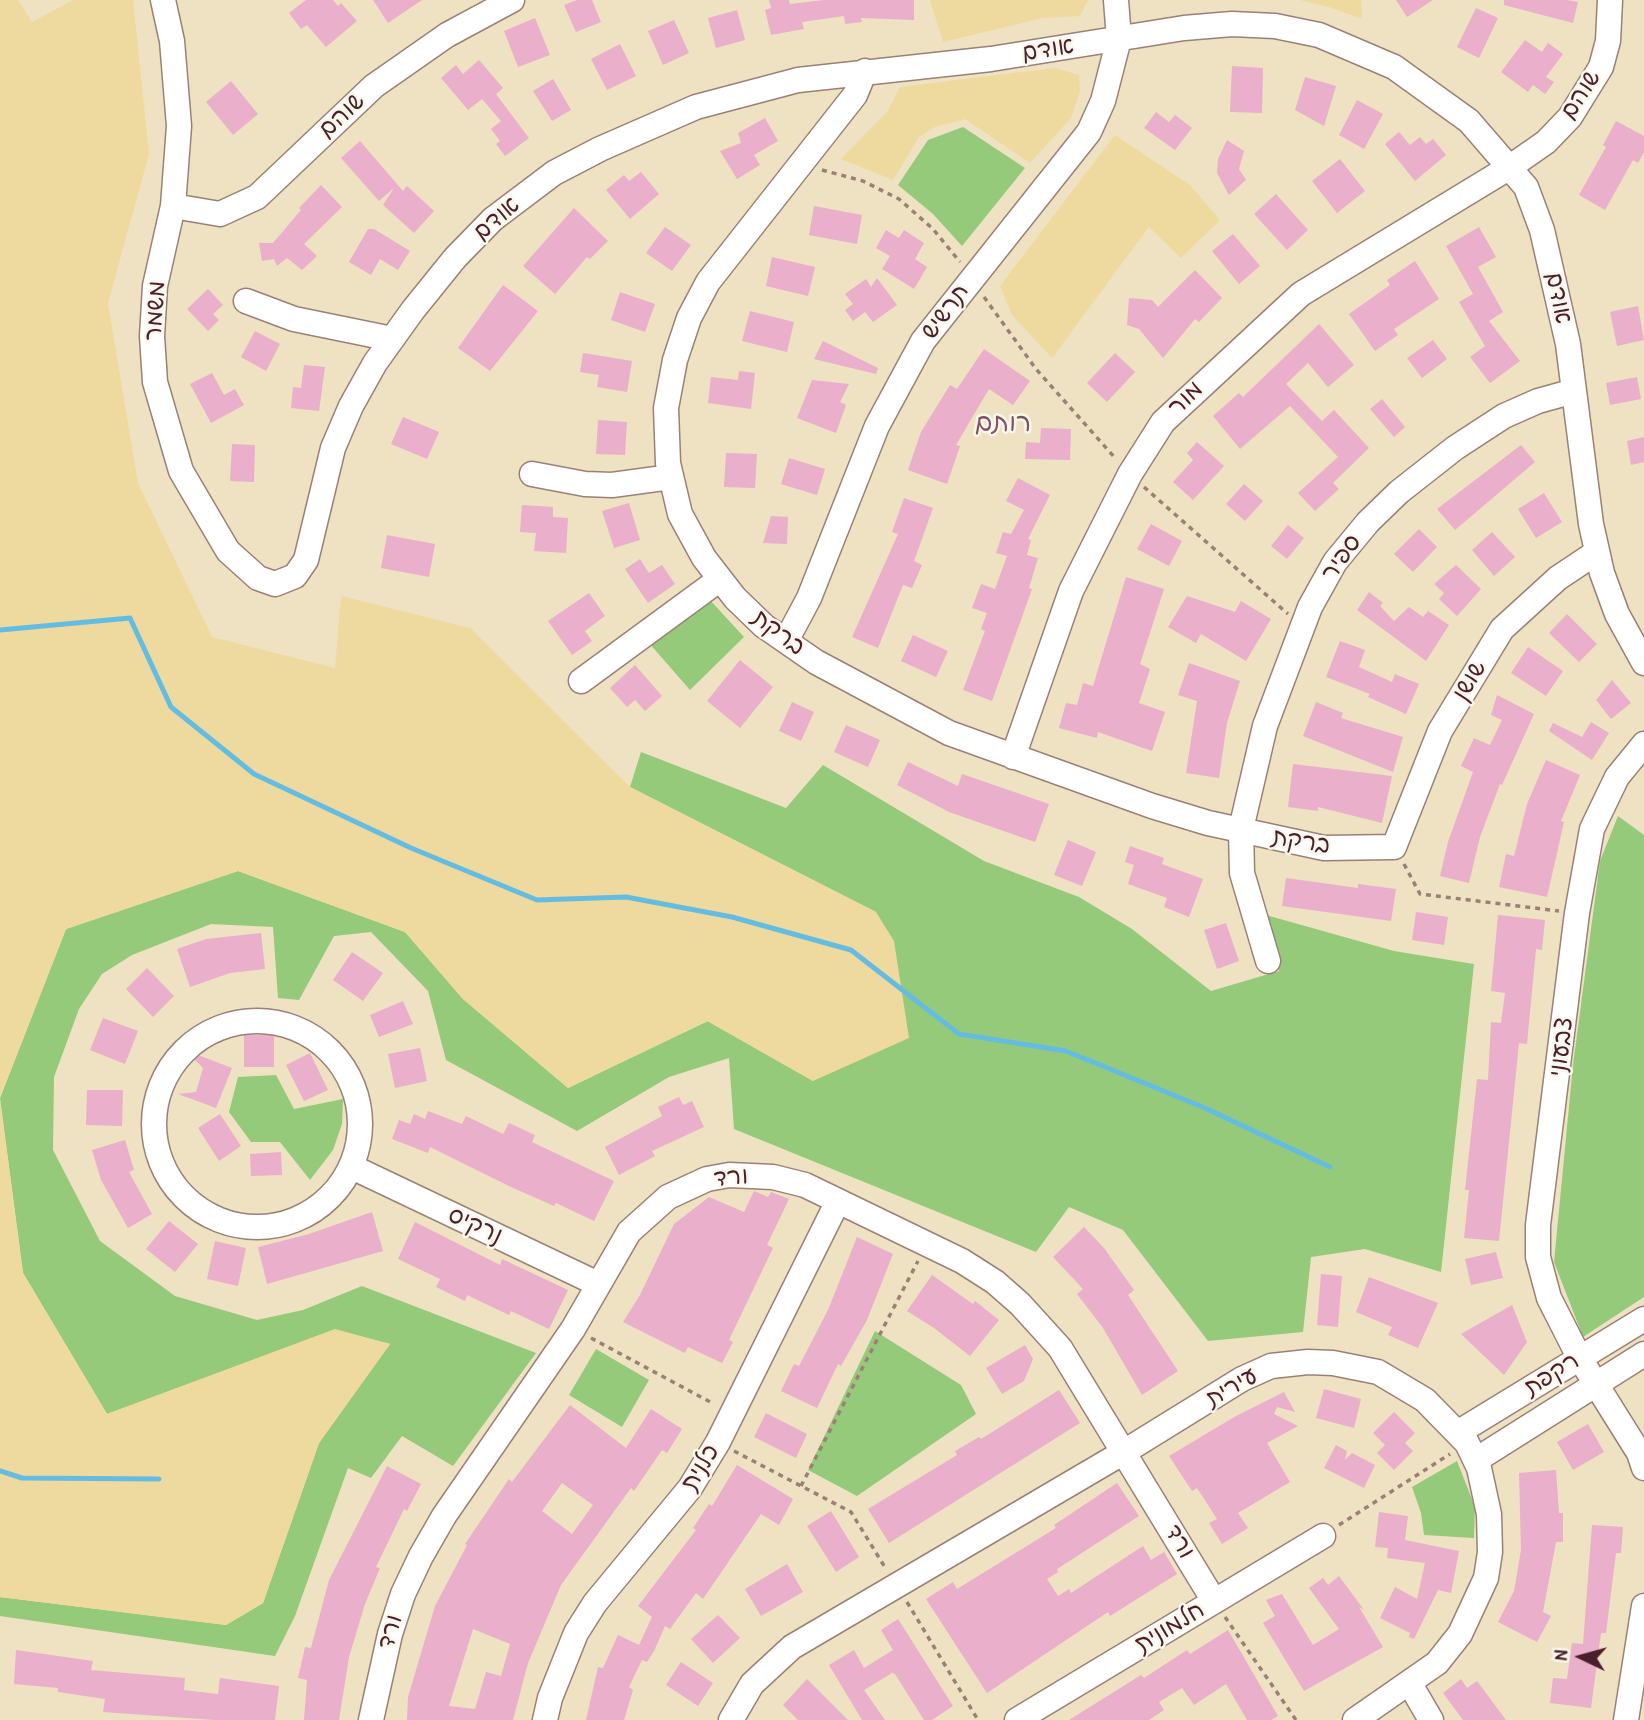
<!DOCTYPE html>
<meta charset="utf-8">
<style>
body{margin:0}
#map{position:relative;width:1644px;height:1720px;overflow:hidden;background:#eee2c2;font-family:"Patrick Hand",sans-serif}
canvas{display:block}
.north{position:absolute;left:1546px;top:1622px;width:70px;height:70px;-webkit-text-stroke:5px #fbf7ec;paint-order:stroke;rotate:275deg;font-size:19px;font-weight:700;line-height:28px;text-align:center;color:#4a1f2b}
.north::after{content:'';display:block;margin:auto;width:24px;height:32px;background:#4a1f2b;clip-path:polygon(50% 0,100% 100%,50% 72%,0 100%)}
</style>
<div id="map">
<canvas width="1644" height="1720"></canvas>
<div class="north">N</div>
</div>
<script>
const g = document.querySelector('canvas').getContext('2d');
g.lineJoin = 'round';
function fillPath(path, color) { g.fillStyle = color; g.fill(path, 'evenodd'); }
const shape = rows => new Path2D(rows.map(r => 'M' + r).join(''));
function strokePath(path, color, width, dash) { g.strokeStyle = color; g.lineWidth = width; g.lineCap = dash ? 'butt' : 'round'; g.setLineDash(dash || []); g.stroke(path); }
function write(font, color, halo, rows, align = 'center') {
  g.font = font + ' "Patrick Hand","Playpen Sans Hebrew",sans-serif'; g.lineWidth = 5; g.setLineDash([]); g.textBaseline = 'middle'; g.strokeStyle = halo; g.fillStyle = color; for (const [text, x, y, turn = 0] of rows) {
    g.save(); g.translate(x, y); g.rotate((+turn || 0) * Math.PI / 180); g.textAlign = isNaN(turn) ? turn : align; if (halo) g.strokeText(text, 0, 0); g.fillText(text, 0, 0); g.restore();
  }
}
fillPath(shape([
 [963,127,1025,168,962,246,933,214,898,185,928,140],
 [709,599,744,637,690,690,649,643],
 [641,752,786,808,823,765,984,861,1079,897,1132,929,1211,991,1279,971,1266,915,1394,951,1474,964,1441,1272,1365,1249,1311,1257,1303,1332,1208,1341,1123,1230,1069,1207,1036,1252,734,1129,729,1058,669,1077,577,1131,446,1060,428,991,371,932,334,936,299,1000,278,998,273,927,211,924,132,955,102,974,79,1009,54,1077,53,1150,100,1241,175,1296,257,1320,303,1310,362,1286,536,1353,453,1466,402,1436,371,1478,348,1468,295,1616,275,1656,0,1616,0,1597,226,1625,263,1603,319,1443,390,1344,335,1330,107,1414,23,1273,0,1098,66,929,238,871,405,932,463,999,568,1088,708,1021,813,1081,876,912,630,787],
 [1618,816,1644,835,1644,1297,1583,1337,1554,1262,1573,1065,1600,861],
 [276,1075,294,1109,343,1099,342,1124,333,1150,310,1180,280,1142,251,1142,229,1112,238,1077],
 [875,1331,961,1385,976,1414,857,1496,808,1470],
 [596,1349,649,1380,622,1427,569,1395],
 [1457,1461,1475,1507,1474,1538,1424,1535,1421,1513,1412,1487]
]), '#95ca7b');
fillPath(shape([
 [0,0,18,0,32,22,73,0,133,0,149,154,108,303,138,483,212,637,335,668,341,596,470,628,630,787,876,912,894,941,909,1038,813,1081,707,1021,568,1088,463,999,405,932,238,871,66,929,0,1098],
 [930,0,1088,0,1080,16,1043,18,943,42],
 [1300,0,1361,0,1362,19,1329,7],
 [1055,68,1079,75,1080,91,1071,118,1030,163,965,119,935,127,919,137,893,180,841,159,887,112,900,87],
 [1115,135,1190,185,1220,220,1181,258,1149,227,1052,358,1012,315,1000,286],
 [0,1100,23,1273,107,1414,335,1329,390,1344,319,1443,263,1603,226,1625,0,1597]
]), '#eeda9e');
strokePath(shape([
 [0,630,130,618,171,707,254,774,411,848,537,900,626,897,732,917,851,950,959,1034,1066,1051,1205,1108,1330,1167],
 [0,1471,22,1478,159,1479]
]), '#64bde1', 5);
fillPath(shape([
 [306,0,333,0,338,6,341,3,357,21,326,47,307,25,301,29,289,13],
 [373,0,422,0,388,23],
 [577,0,592,0,601,22,576,32,564,5],
 [769,0,789,0,790,4,824,0,914,0,914,20,861,18,862,22,845,24,844,16,802,22,804,29,771,35,765,10,771,8],
 [1396,0,1433,0,1407,17],
 [1504,0,1567,0,1578,2,1573,23,1504,5],
 [1476,8,1498,18,1479,58,1457,47],
 [737,10,745,40,716,48,708,18],
 [535,18,550,55,518,67,504,31],
 [674,20,689,53,663,65,648,31],
 [1525,40,1542,52,1548,43,1563,54,1546,77,1554,82,1545,94,1533,85,1528,92,1501,72],
 [620,44,636,76,607,90,591,59],
 [479,60,503,88,496,94,529,138,505,156,496,144,500,141,491,129,501,121,482,99,468,110,441,78,456,65,463,74],
 [1232,66,1263,68,1262,113,1230,112],
 [1305,77,1336,86,1324,126,1295,110],
 [553,79,571,110,552,121,533,91],
 [231,81,258,114,233,135,206,102],
 [1357,100,1383,114,1364,149,1339,135],
 [1156,112,1169,122,1175,115,1192,128,1175,150,1144,128],
 [765,118,778,141,754,155,760,165,737,179,720,151,741,143,738,133],
 [1616,121,1644,136,1644,152,1638,163,1633,160,1605,210,1579,195,1606,147,1603,145],
 [1399,132,1410,145,1420,137,1426,144,1433,139,1446,155,1415,181,1385,144],
 [1227,140,1244,151,1239,169,1246,180,1229,195,1217,173,1218,159],
 [360,141,403,191,407,186,434,211,414,233,383,205,394,188,379,201,341,158],
 [1340,159,1365,191,1337,213,1312,181],
 [641,172,659,194,630,219,606,190,624,175,629,181],
 [321,185,342,207,304,244,317,256,302,270,287,258,277,266,274,259,262,261,259,243,273,243,301,210,299,208],
 [1276,194,1308,230,1287,250,1254,214],
 [814,206,862,215,857,244,809,235],
 [574,208,608,241,590,259,587,257,555,294,523,266],
 [665,227,691,245,672,271,646,253],
 [1479,227,1496,257,1478,267,1503,312,1489,321,1520,361,1490,383,1470,357,1485,346,1459,302,1473,294,1446,246],
 [368,229,374,229,410,251,398,270,380,259,371,275,349,262],
 [886,230,899,238,904,230,924,243,915,259,927,267,914,289,882,269,890,256,876,248],
 [1233,234,1260,266,1239,284,1212,251],
 [772,257,815,267,808,296,766,286],
 [1415,261,1439,299,1394,329,1398,335,1375,351,1349,314,1390,285,1387,280],
 [1195,270,1222,298,1199,322,1195,319,1163,358,1139,329,1127,325,1129,298,1152,300,1158,307],
 [877,278,897,305,873,322,865,312,853,321,845,310,853,304,845,294,866,279,871,287],
 [503,285,538,311,490,371,458,348],
 [208,289,223,305,213,314,219,320,208,331,187,309],
 [620,292,655,304,645,332,611,320],
 [1638,306,1644,340,1617,346,1610,312],
 [750,311,794,322,787,352,742,341],
 [1319,324,1354,365,1328,387,1308,363,1286,384,1322,421,1334,410,1369,448,1333,483,1339,489,1315,511,1298,493,1338,457,1290,406,1240,449,1213,416,1239,393,1243,397],
 [255,331,280,344,266,371,241,357],
 [1433,340,1447,359,1422,378,1407,358],
 [823,341,878,368,876,374,814,359],
 [984,349,1030,381,1013,405,989,389,956,445,960,446,947,484,908,470,921,432,950,385,957,389],
 [583,353,632,361,627,392,597,387,599,375,580,372],
 [1115,353,1135,372,1107,402,1087,383],
 [304,365,325,367,319,411,291,408,293,387,301,388],
 [739,371,755,373,751,409,708,403,711,377,738,380],
 [212,373,224,395,235,389,244,405,211,423,190,384],
 [1637,377,1641,399,1610,405,1606,383],
 [812,380,849,384,840,402,846,405,836,433,797,418],
 [1382,399,1405,427,1394,437,1370,409],
 [403,417,439,432,427,459,391,444],
 [598,420,627,422,625,455,596,454],
 [1041,428,1071,429,1070,460,1025,459,1026,442,1040,443],
 [1644,437,1644,462,1631,465,1627,441],
 [1197,442,1224,466,1193,500,1173,482,1193,460,1187,453],
 [232,444,255,445,254,482,230,481],
 [1521,445,1535,462,1455,530,1437,509],
 [726,453,757,454,755,488,724,487],
 [789,458,825,469,817,495,781,484],
 [1018,478,1050,495,1028,539,1031,540,1027,555,1038,558,1029,588,1032,589,992,701,963,690,985,631,981,629,987,613,972,608,981,584,995,589,1007,556,996,553,1003,532,1011,534,1024,510,1006,501],
 [1244,484,1263,501,1245,521,1226,504],
 [1544,493,1562,522,1536,538,1518,509],
 [904,498,933,508,914,561,922,565,912,588,903,585,878,648,852,637,898,534,892,532],
 [629,503,640,540,614,548,602,511],
 [522,505,553,507,553,517,568,518,566,553,534,551,536,533,520,532],
 [771,516,788,517,787,544,763,543],
 [1151,524,1182,541,1169,566,1137,549],
 [1288,525,1304,538,1287,559,1271,546],
 [1419,529,1437,547,1413,572,1394,554],
 [1492,532,1515,557,1494,576,1472,550],
 [387,535,435,544,429,577,381,568],
 [640,559,649,573,662,565,675,584,648,603,625,569],
 [1456,565,1481,589,1457,616,1439,599,1444,593,1434,584],
 [1126,577,1164,589,1140,664,1150,669,1139,703,1165,712,1152,751,1098,732,1097,738,1059,728,1066,703,1077,705,1083,683,1093,686],
 [1369,592,1383,603,1380,606,1394,621,1409,607,1423,617,1428,611,1449,625,1426,661,1357,610],
 [589,593,605,616,585,631,592,641,572,655,548,621],
 [1187,596,1235,612,1241,601,1271,619,1246,661,1201,634,1196,643,1168,627],
 [1567,614,1597,644,1579,662,1549,633],
 [913,635,948,651,936,677,901,661],
 [1340,641,1365,650,1359,667,1392,682,1395,674,1419,684,1406,714,1368,697,1370,694,1326,677],
 [1528,647,1563,671,1546,696,1511,673],
 [740,660,773,687,740,728,707,701],
 [1189,663,1240,681,1227,723,1219,778,1186,773,1197,701,1178,695],
 [635,665,662,696,645,711,635,700,627,707,610,688],
 [1612,680,1631,703,1611,719,1596,700],
 [1497,695,1534,714,1502,785,1500,784,1480,837,1469,883,1440,876,1448,842,1473,772,1461,766,1474,738,1490,745,1502,720,1491,715],
 [792,702,814,712,801,741,779,731],
 [1316,702,1343,713,1341,718,1403,737,1393,772,1303,736],
 [1591,722,1609,733,1592,760,1549,731,1553,723,1582,737],
 [846,725,880,740,868,767,834,752],
 [1546,760,1580,775,1561,821,1564,822,1547,897,1499,887,1506,854,1514,856,1527,804],
 [908,762,958,786,962,774,1049,804,1035,842,949,812,897,785],
 [1293,764,1392,776,1382,823,1318,807,1318,811,1288,807],
 [1068,840,1096,852,1082,886,1054,875],
 [1130,846,1164,858,1162,864,1203,879,1189,917,1164,907,1167,898,1128,884,1134,865,1125,862],
 [1286,878,1358,888,1358,884,1396,889,1391,921,1282,906],
 [1416,912,1448,917,1444,945,1412,940],
 [1498,915,1545,920,1542,950,1536,949,1527,1044,1519,1043,1499,1241,1464,1238,1469,1190,1465,1190,1477,1079,1488,1080,1491,1022,1501,1023,1505,993,1491,991],
 [1226,923,1239,961,1217,969,1204,930],
 [261,933,265,969,230,973,190,987,177,949,206,939],
 [352,952,383,973,363,1001,333,980],
 [147,968,174,996,153,1017,126,989],
 [403,1001,413,1024,379,1037,370,1015],
 [103,1018,138,1031,125,1064,90,1050],
 [244,1035,274,1035,274,1067,244,1067],
 [420,1048,427,1081,395,1088,388,1054],
 [185,1050,232,1068,216,1108,178,1094,196,1092,203,1068],
 [310,1053,328,1090,304,1101,286,1065],
 [87,1090,123,1090,122,1126,86,1125],
 [679,1097,683,1105,692,1101,704,1127,652,1151,655,1156,619,1175,605,1147,662,1116,658,1107],
 [428,1111,462,1124,466,1116,503,1134,509,1123,535,1135,532,1142,614,1181,594,1221,556,1203,554,1206,511,1187,430,1147,428,1153,392,1139,399,1120,410,1124,414,1114,425,1119],
 [220,1114,241,1146,219,1161,198,1128],
 [125,1140,134,1170,129,1172,152,1214,128,1228,101,1180,92,1150],
 [281,1152,282,1175,251,1176,250,1154],
 [754,1191,768,1197,771,1192,789,1199,767,1245,773,1248,729,1340,733,1342,722,1363,688,1347,685,1353,623,1322,640,1295,674,1224,709,1197,744,1212],
 [372,1212,383,1251,267,1284,258,1247,309,1234],
 [169,1221,198,1244,175,1272,146,1249],
 [415,1222,500,1265,502,1259,568,1290,549,1329,511,1311,509,1315,467,1295,465,1301,436,1287,440,1279,398,1259],
 [1084,1227,1104,1248,1134,1290,1128,1295,1178,1371,1142,1395,1103,1328,1077,1294,1083,1289,1053,1257],
 [857,1237,893,1254,867,1320,841,1366,838,1364,817,1408,781,1391,794,1364,799,1366,828,1310],
 [215,1241,246,1248,238,1286,207,1279],
 [1496,1252,1503,1278,1471,1285,1465,1259],
 [1321,1274,1342,1276,1338,1327,1317,1325],
 [932,1275,973,1304,975,1301,999,1320,970,1356,934,1328,907,1311],
 [1369,1277,1438,1303,1418,1348,1388,1335,1392,1327,1356,1312],
 [1512,1305,1527,1342,1504,1375,1461,1334],
 [1025,1345,1033,1359,1024,1381,1002,1394,986,1368],
 [1324,1389,1361,1399,1354,1428,1316,1418],
 [1059,1390,1080,1423,889,1543,868,1509,957,1455,955,1451,979,1437,981,1439],
 [1284,1392,1295,1412,1277,1407,1274,1414,1298,1426,1267,1443,1290,1482,1238,1513,1248,1528,1222,1544,1209,1523,1217,1519,1197,1488,1192,1491,1169,1456,1236,1416],
 [570,1405,626,1448,651,1409,682,1429,667,1453,662,1450,634,1491,631,1488,561,1585,528,1663,513,1720,407,1720,408,1697,435,1606,467,1545,465,1544,509,1479,512,1482],
 [562,1483,593,1505,572,1534,542,1511],
 [473,1629,510,1644,501,1676,486,1672,475,1709,449,1706],
 [1394,1412,1415,1433,1405,1443,1413,1451,1394,1470,1377,1453,1385,1445,1373,1433],
 [766,1413,807,1434,796,1458,754,1437],
 [1588,1424,1604,1452,1573,1470,1557,1442],
 [1336,1445,1347,1451,1345,1460,1352,1453,1375,1465,1364,1488,1324,1468],
 [737,1465,793,1499,779,1525,761,1514,703,1599,696,1593,670,1629,665,1626,654,1651,647,1662,642,1660,629,1687,633,1690,624,1720,586,1720,598,1667,603,1668,618,1635,639,1645,652,1617,638,1606,696,1530,693,1528,709,1504,712,1506],
 [387,1466,421,1484,407,1511,404,1509,376,1567,380,1568,365,1604,349,1657,339,1720,304,1720,307,1680,298,1678,305,1647,311,1648,329,1580],
 [1556,1470,1559,1513,1563,1513,1563,1542,1556,1542,1543,1612,1551,1616,1537,1642,1498,1622,1514,1591,1521,1550,1519,1473],
 [1117,1483,1139,1516,1057,1569,1058,1572,1047,1579,1058,1596,1069,1589,1071,1593,1143,1546,1151,1560,1164,1552,1177,1574,1110,1616,1108,1612,987,1693,926,1599,953,1582,957,1589,1056,1528,1054,1525],
 [831,1511,859,1557,836,1572,807,1526],
 [1379,1512,1408,1516,1405,1540,1459,1551,1451,1593,1438,1590,1414,1639,1409,1637,1410,1633,1380,1618,1395,1587,1417,1599,1425,1563,1387,1558,1388,1548,1375,1547],
 [1592,1525,1623,1527,1621,1553,1616,1553,1606,1633,1601,1633,1591,1708,1550,1703,1553,1678,1567,1679,1572,1643,1583,1644],
 [787,1564,803,1592,761,1616,745,1589],
 [1339,1576,1364,1610,1359,1607,1383,1647,1304,1691,1263,1623,1275,1616,1266,1600,1282,1594,1313,1645,1339,1629,1309,1588,1323,1578,1328,1585],
 [718,1615,740,1638,713,1663,691,1639],
 [898,1619,953,1706,932,1720,924,1720,895,1674,892,1673,864,1690,885,1720,862,1720,829,1665,854,1650,864,1668,893,1650,881,1630],
 [1228,1630,1278,1716,1271,1720,1247,1720,1226,1684,1194,1705,1182,1688,1159,1702,1164,1710,1149,1720,1069,1720,1141,1675,1144,1678,1187,1650,1190,1654],
 [16,1650,93,1661,91,1670,185,1678,184,1690,218,1694,220,1678,279,1686,275,1720,214,1720,103,1712,105,1699,58,1692,58,1688,14,1684],
 [681,1662,713,1683,698,1706,666,1685],
 [807,1679,848,1720,798,1720,783,1705],
 [1461,1679,1467,1688,1477,1681,1506,1720,1463,1720,1443,1693]
]), '#e9afcb');
const minor = shape([
 [163,0,172,41,179,126,173,206,155,286,152,336,155,382,181,471,228,551,258,578,275,584,295,576,306,560,333,448,351,406,375,363,413,310,455,258,493,219,554,173,600,149,696,107,798,80,991,59,1184,28,1232,24,1275,26,1319,35,1394,67,1469,121,1526,187,1542,230,1568,344,1591,524,1602,573,1617,614,1644,663],
 [865,71,855,95,708,282,689,318,675,360,666,408,668,463,680,514,704,558,735,598,764,626,816,662,949,733,1152,806,1208,823,1324,848,1394,847,1440,731,1502,629,1558,578,1597,552],
 [173,206,220,214,257,197,374,86,447,35,512,0],
 [246,301,294,319,392,339],
 [532,474,585,484,612,485,671,477],
 [786,641,809,598,877,426,923,341,1089,132,1103,101,1119,39,1116,0],
 [581,681,720,579],
 [1644,744,1617,777,1592,829,1577,913,1538,1225,1538,1257,1549,1298,1579,1357,1639,1453,1644,1468],
 [1013,757,1071,591,1130,474,1163,422,1301,294,1510,167,1546,142,1570,117,1601,67,1608,41,1610,0],
 [1268,961,1242,873,1241,829,1265,726,1310,607,1335,562,1368,522,1399,492,1455,448,1504,416,1538,401,1574,391],
 '154 1124a103 103 0 1 1 206 0a103 103 0 1 1-206 0Z',
 [352,1167,598,1284],
 [1459,1432,1644,1319],
 [1476,1460,1644,1354],
 [1410,1684,1431,1720],
 [371,1720,390,1634,403,1594,421,1556,444,1516,573,1329,629,1232,668,1197,707,1179,729,1175,773,1177,805,1185,962,1261,995,1282,1020,1304,1060,1348,1214,1601],
 [545,1720,550,1698,576,1633,595,1603,690,1488,718,1442,838,1201],
 [731,1720,752,1684,792,1647,1124,1452,1242,1379,1271,1366,1308,1362,1333,1363,1378,1372,1425,1400,1467,1443,1479,1468,1489,1514,1490,1552,1486,1578,1460,1634,1437,1663,1355,1720],
 [1017,1720,1323,1536],
 [1626,1720,1644,1606]
]);
strokePath(minor, '#9c8076', 27);
strokePath(shape([
 [822,170,863,181,899,199,933,229,960,262],
 [984,297,1036,369,1116,459],
 [1144,487,1288,614],
 [1404,864,1420,894,1559,911],
 [591,1338,714,1404],
 [734,1451,851,1512,886,1569],
 [801,1486,918,1261],
 [1339,1525,1450,1454],
 [907,1602,978,1720],
 [1225,1617,1296,1720]
]), '#9c8076', 3.5, [5, 5]);
strokePath(minor, '#fff', 24);
write('24px', '#4a1f2b', '#fbf7ec', [
 ["אודם",1048,50,-9],
 ["שוהם",1581,95,-57],
 ["שוהם",342,116,-43],
 ["אודם",497,219,-41],
 ["אודם",1558,298,78],
 ["משמר",156,311,-86],
 ["תרשיש",946,312,-53],
 ["מור",1186,399,-44],
 ["ספיר",1342,558,-55],
 ["ברקת",778,633,37],
 ["שושן",1470,681,-59],
 ["ברקת",1301,842,9],
 ["צבעוני",1562,1047,-83],
 ["ורד",731,1178,-5],
 ["נרקיס",475,1226,25],
 ["רקפת",1552,1375,-32],
 ["עירית",1232,1388,-30],
 ["כלנית",701,1468,-58],
 ["ורד",1179,1542,59],
 ["חלמונית",1170,1628,-31],
 ["ורד",391,1632,-74]
]);
write('26px', '#825163', '#fbf7ec', [
 ["רותם",1003,424]
]);
</script>
